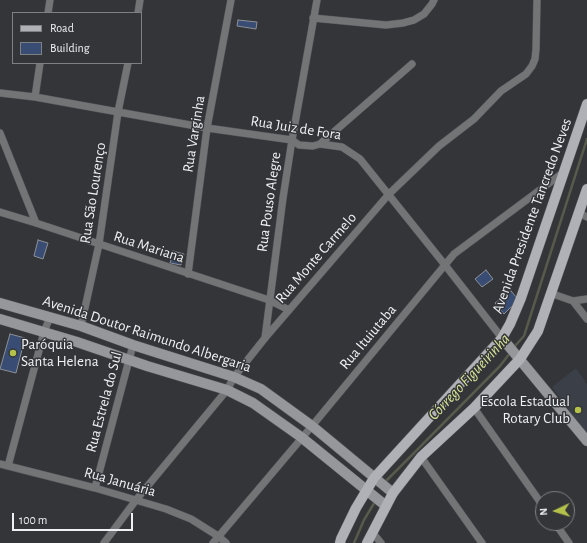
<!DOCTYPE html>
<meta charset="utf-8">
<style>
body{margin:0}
#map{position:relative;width:587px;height:543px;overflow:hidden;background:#333539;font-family:"Alegreya Sans",sans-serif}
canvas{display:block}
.legend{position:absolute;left:12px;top:12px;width:130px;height:52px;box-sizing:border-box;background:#333539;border:1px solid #7e8083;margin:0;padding:5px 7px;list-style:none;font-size:12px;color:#eff0f3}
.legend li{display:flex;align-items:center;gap:8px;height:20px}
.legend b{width:20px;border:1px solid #7e8083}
.north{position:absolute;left:535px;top:491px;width:40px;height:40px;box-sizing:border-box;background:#333539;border:1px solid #7e8083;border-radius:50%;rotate:266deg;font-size:11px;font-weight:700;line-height:16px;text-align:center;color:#eff0f3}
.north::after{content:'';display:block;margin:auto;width:14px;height:18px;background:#b4c24a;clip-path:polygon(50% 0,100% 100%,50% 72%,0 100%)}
.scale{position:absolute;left:12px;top:513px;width:121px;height:18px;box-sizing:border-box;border:2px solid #eff0f3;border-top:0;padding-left:5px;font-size:12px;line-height:14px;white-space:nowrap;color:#eff0f3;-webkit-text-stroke:3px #333539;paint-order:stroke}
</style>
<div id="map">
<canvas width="587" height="543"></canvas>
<ul class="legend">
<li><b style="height:5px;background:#afb1b6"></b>Road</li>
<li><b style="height:11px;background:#394d74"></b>Building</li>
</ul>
<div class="north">N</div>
<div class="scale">100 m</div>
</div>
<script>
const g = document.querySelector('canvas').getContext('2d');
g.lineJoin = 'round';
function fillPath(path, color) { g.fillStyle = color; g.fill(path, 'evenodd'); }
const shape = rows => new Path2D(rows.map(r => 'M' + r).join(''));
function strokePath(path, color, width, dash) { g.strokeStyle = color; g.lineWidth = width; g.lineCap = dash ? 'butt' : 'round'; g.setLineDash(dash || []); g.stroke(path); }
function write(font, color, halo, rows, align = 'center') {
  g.font = font + ' "Alegreya Sans",sans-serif'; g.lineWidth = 3; g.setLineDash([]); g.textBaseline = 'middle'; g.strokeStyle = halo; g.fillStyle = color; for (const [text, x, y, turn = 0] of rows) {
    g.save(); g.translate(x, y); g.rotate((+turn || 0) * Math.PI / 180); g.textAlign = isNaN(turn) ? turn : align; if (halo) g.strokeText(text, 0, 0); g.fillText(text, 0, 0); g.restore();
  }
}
fillPath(shape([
 [576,368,587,384,587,434,552,387]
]), '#3a3f48');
strokePath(shape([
 [514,347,524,336,587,139],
 [385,484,387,480,415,452,500,366,510,353],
 [354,543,364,520,376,500]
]), '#585a4b', 2.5);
const building = shape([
 [238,20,257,22,256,29,237,26,238,20],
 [38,240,48,243,43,259,34,256,38,240],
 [173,251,184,254,181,265,170,263,173,251],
 [486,270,493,279,482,287,475,279,486,270],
 [511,291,517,298,515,303,504,314,495,303,511,291],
 [10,334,25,338,16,373,0,369,10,334]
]);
fillPath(building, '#394d74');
strokePath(building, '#8d9095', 1);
const street = shape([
 [48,13,50,0],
 [138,13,140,0],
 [313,18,386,25,403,23,414,20,424,14,432,4,434,0],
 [0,93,35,97,207,128,292,140,299,145,313,146,320,144,342,147,360,159,445,265,502,338],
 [35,97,40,63],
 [0,133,36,223],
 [320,144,412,64],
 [0,212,36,223,269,300,289,310],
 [579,213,587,217],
 [188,274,207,128,231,0],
 [550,293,573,301,587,319],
 [573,301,587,299],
 [81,326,99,244,118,112,128,63],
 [265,338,283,198,292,140,317,0],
 [474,408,543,506],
 [421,457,482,543],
 [0,464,95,488,166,509,191,519,218,536,226,543],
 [8,466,44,332,50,317],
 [95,488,133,345],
 [555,523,569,543],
 [372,532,381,543],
 [104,543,136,500,227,390,234,377,265,338,389,194,439,146,474,119,501,91,526,74,532,66,535,59,536,49,537,0],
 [213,543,312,426,454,254,564,172]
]);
const secondary = shape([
 [0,303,81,326,133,345,234,377,261,389,312,426,393,493],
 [0,319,77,342,147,366,227,390,253,403,301,437,386,506],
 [502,338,587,441]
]);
const primary = shape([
 [340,543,341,539,356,508,374,478,502,338,510,324,521,298,587,104],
 [367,543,393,493,421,457,474,408,520,359,538,331,587,189]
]);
strokePath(street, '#515357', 8);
strokePath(secondary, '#515357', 11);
strokePath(primary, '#515357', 11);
strokePath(street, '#727476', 7);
strokePath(secondary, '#95979a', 10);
strokePath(primary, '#afb1b6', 10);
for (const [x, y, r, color] of [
 [13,353,4,"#b4c24a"],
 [578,410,4,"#b4c24a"]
]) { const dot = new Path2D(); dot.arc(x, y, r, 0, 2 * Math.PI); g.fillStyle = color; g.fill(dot); strokePath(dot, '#333539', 1.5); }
write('15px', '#eff0f3', '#333539', [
 ["Rua Juiz de Fora",296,128,9],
 ["Rua Varginha",194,134,-81],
 ["Rua São Lourenço",93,193,-81],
 ["Rua Pouso Alegre",269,202,-82],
 ["Avenida Presidente Tancredo Neves",532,216,-70],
 ["Rua Mariana",149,247,18],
 ["Rua Monte Carmelo",316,258,-49],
 ["Avenida Doutor Raimundo Albergaria",147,334,18],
 ["Rua Ituiutaba",368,337,-50],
 ["Rua Estrela do Sul",104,402,-75],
 ["Rua Januária",120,482,16]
]);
write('15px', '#eff0f3', '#333539', [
 ["Paróquia",21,344],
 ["Santa Helena",21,361],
 ["Escola Estadual",570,401,"right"],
 ["Rotary Club",570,418,"right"]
], 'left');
write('italic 16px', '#d9e497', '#333539', [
 ["Córrego Figueirinha",469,377,-47]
]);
</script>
